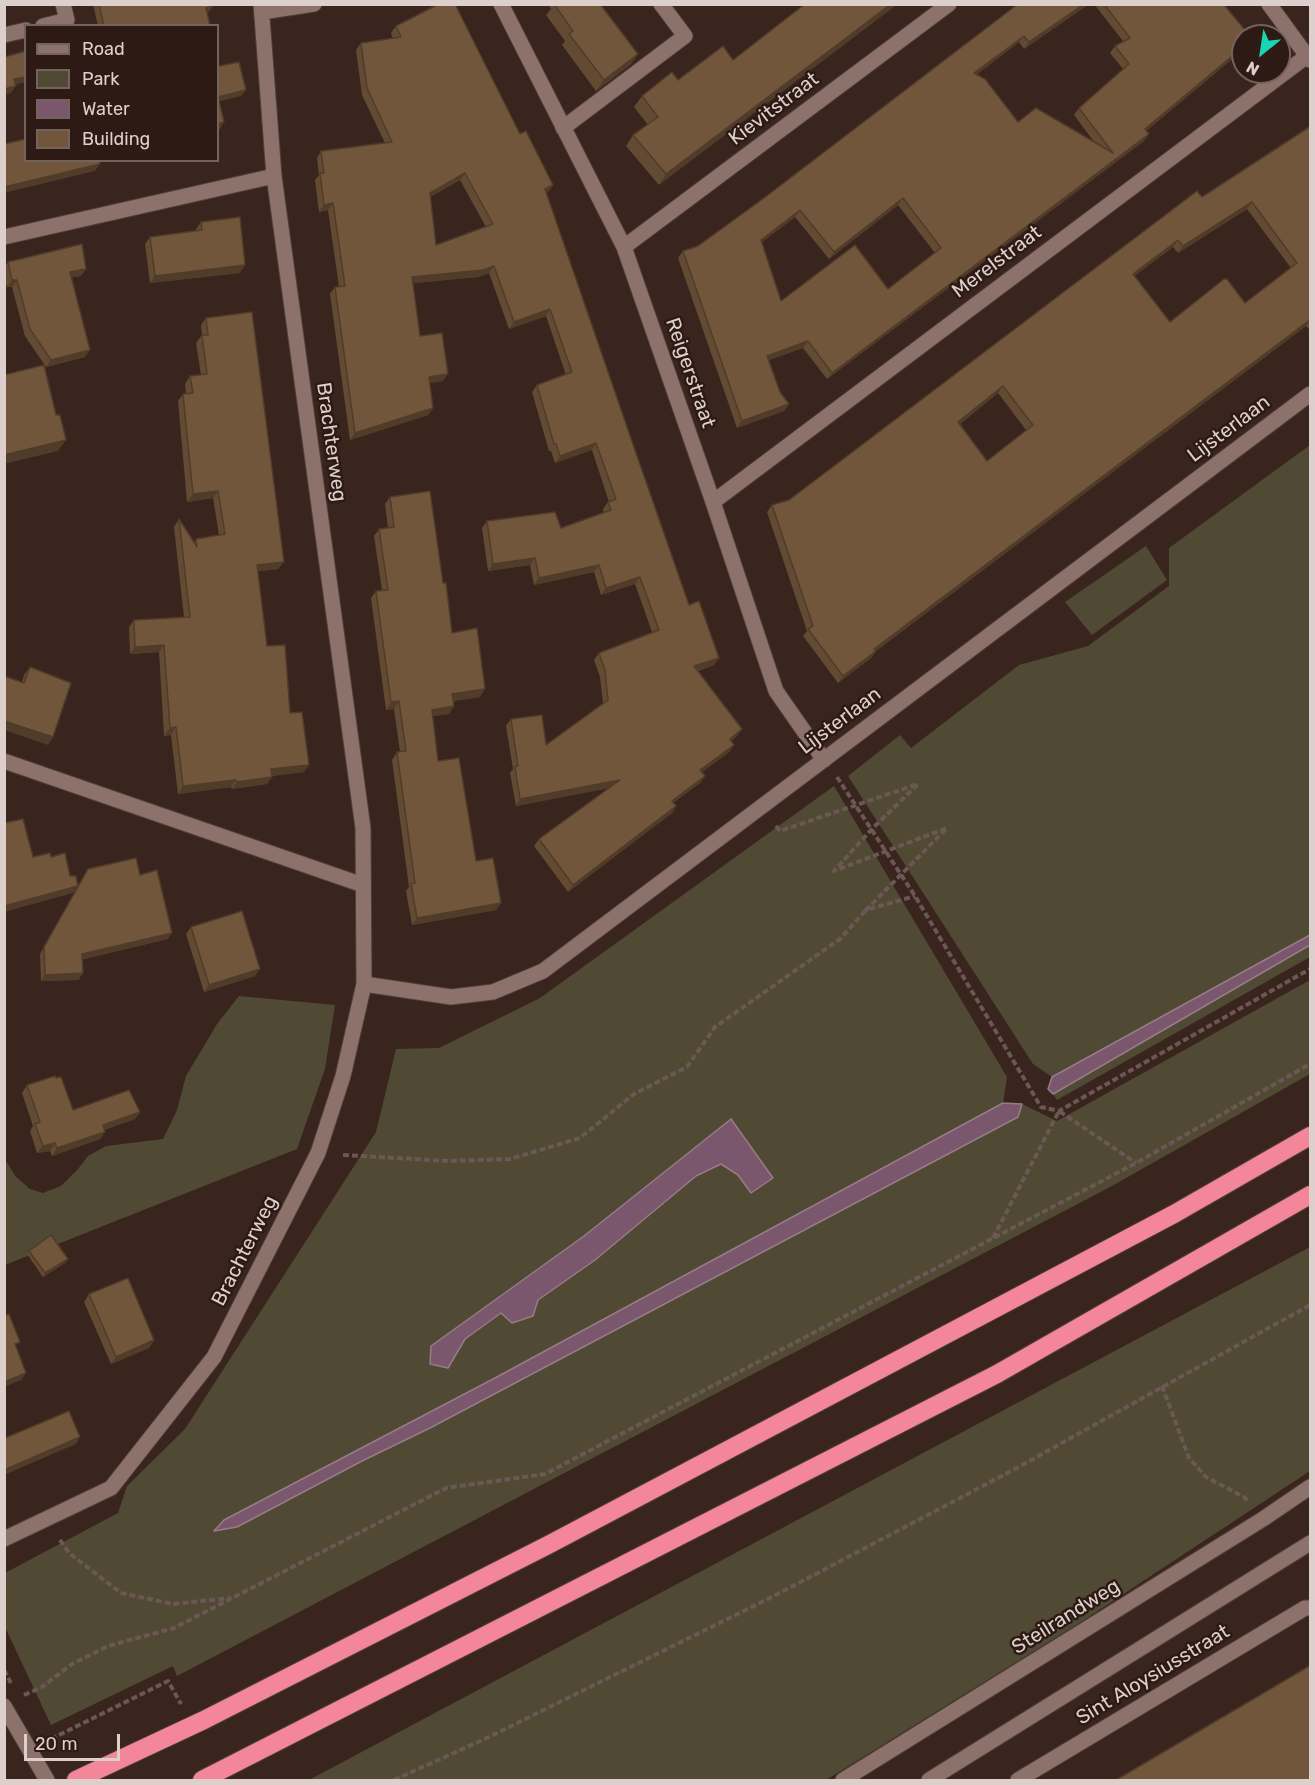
<!DOCTYPE html>
<style>
body{margin:0}
#map{position:relative;width:1315px;height:1785px;overflow:hidden;background:#39241e;font-family:Rubik,sans-serif}
canvas{display:block}
.frame{position:absolute;inset:0;border:6px solid #ddcfcb;pointer-events:none}
.legend{position:absolute;left:24px;top:24px;width:195px;height:138px;box-sizing:border-box;background:#2e1a14;border:2px solid #74625d;margin:0;padding:8px 10px;list-style:none;font-size:18px;color:#ddcfcb}
.legend li{display:flex;align-items:center;gap:12px;height:30px}
.legend b{width:30px;border:2px solid #74625d}
.north{position:absolute;left:1231px;top:24px;width:60px;height:60px;box-sizing:border-box;background:#2e1a14;border:2px solid #74625d;border-radius:50%;rotate:210deg;font-size:16px;font-weight:700;line-height:24px;text-align:center;color:#ddcfcb}
.north::after{content:'';display:block;margin:auto;width:21px;height:27px;background:#1ad5b2;clip-path:polygon(50% 0,100% 100%,50% 72%,0 100%)}
.scale{position:absolute;left:24px;top:1734px;width:96px;height:27px;box-sizing:border-box;border:3px solid #ddcfcb;border-top:0;padding-left:8px;font-size:18px;line-height:21px;white-space:nowrap;color:#ddcfcb;-webkit-text-stroke:4px #2e1a14;paint-order:stroke}
</style>
<div id="map">
<canvas width="1315" height="1785"></canvas>
<div class="frame"></div>
<ul class="legend">
<li><b style="height:8px;background:#8c726b"></b>Road</li>
<li><b style="height:16px;background:#504a35"></b>Park</li>
<li><b style="height:16px;background:#7a576c"></b>Water</li>
<li><b style="height:16px;background:#72563b"></b>Building</li>
</ul>
<div class="north">N</div>
<div class="scale">20 m</div>
</div>
<script>
const g = document.querySelector('canvas').getContext('2d');
g.lineJoin = 'round';
function fillPath(path, color) { g.fillStyle = color; g.fill(path, 'evenodd'); }
const shape = rows => new Path2D(rows.map(r => 'M' + r).join(''));
function strokePath(path, color, width, dash) { g.strokeStyle = color; g.lineWidth = width; g.lineCap = dash ? 'butt' : 'round'; g.setLineDash(dash || []); g.stroke(path); }
function write(font, color, halo, rows, align = 'center') {
  g.font = font + ' Rubik,sans-serif'; g.lineWidth = 5; g.setLineDash([]); g.textBaseline = 'middle'; g.strokeStyle = halo; g.fillStyle = color; for (const [text, x, y, turn = 0] of rows) {
    g.save(); g.translate(x, y); g.rotate((+turn || 0) * Math.PI / 180); g.textAlign = isNaN(turn) ? turn : align; if (halo) g.strokeText(text, 0, 0); g.fillText(text, 0, 0); g.restore();
  }
}
fillPath(shape([
 [1310,445,1310,935,1052,1077,1033,1064,848,776,900,735,911,748,1019,665,1088,646,1169,586,1169,548],
 [1146,546,1167,580,1092,635,1065,602],
 [834,786,1007,1077,1003,1103,495,1378,224,1520,362,1461,430,1428,1018,1117,1022,1104,1057,1121,1310,980,1310,1074,1112,1186,177,1676,173,1666,51,1725,5,1627,5,1573,118,1513,127,1486,185,1429,376,1132,396,1049,439,1048,540,998],
 [731,1120,772,1178,751,1193,738,1175,721,1164,696,1176,595,1260,538,1300,501,1313,465,1339,584,1236],
 [1310,945,1310,957,1057,1100,1053,1094],
 [239,996,335,1005,325,1069,297,1149,5,1265,4,1158,16,1177,30,1189,43,1193,61,1186,78,1169,88,1156,106,1146,163,1139,177,1110,186,1076,217,1024],
 [1310,1247,1310,1471,1081,1622,826,1780,309,1780]
]), '#504a35');
const water = shape([
 [1310,935,1310,945,1053,1094,1048,1089,1052,1077,1310,935],
 [1003,1103,1022,1104,1018,1117,430,1428,362,1461,237,1527,214,1531,224,1520,495,1378,1003,1103],
 [731,1119,773,1178,751,1193,738,1175,721,1164,696,1176,595,1260,538,1300,533,1316,512,1323,501,1313,465,1339,448,1368,430,1364,431,1346,584,1236,731,1119]
]);
fillPath(water, '#7a576c');
strokePath(water, '#987b88', 1.5);
const service = shape([
 [43,26,67,20,63,4],
 [4,35,26,30],
 [563,128,685,36,661,4]
]);
const minor = shape([
 [501,4,624,247,713,502,776,691,824,760],
 [1269,4,1310,60],
 [262,12,314,4],
 [4,237,274,176],
 [624,247,949,4],
 [713,502,1307,56],
 [4,761,363,885],
 [364,984,451,997,493,992,543,971,1310,394],
 [4,1539,111,1488,214,1357,318,1153,343,1076,364,984,363,828,274,176,261,4],
 [1018,1780,1305,1608,1310,1608]
]);
const secondary = shape([
 [4,1706,47,1780],
 [843,1780,1263,1519,1310,1487],
 [929,1780,1310,1543]
]);
const motorway = shape([
 [76,1780,204,1720,550,1544,1174,1214,1310,1136],
 [202,1780,997,1374,1310,1195]
]);
strokePath(service, '#503f3a', 17);
strokePath(minor, '#503f3a', 17);
strokePath(secondary, '#503f3a', 17);
strokePath(motorway, '#503f3a', 20);
strokePath(shape([
 [837,777,915,896,1041,1107,1059,1111,1310,969],
 [776,826,780,831,918,784,871,830,834,871,947,828,866,910,915,896],
 [343,1155,448,1161,510,1159,580,1138,634,1094,687,1067,715,1027,840,939,866,910],
 [993,1238,1059,1111,1136,1163],
 [1162,1386,1189,1458,1206,1477,1244,1497,1249,1502],
 [60,1540,69,1553,121,1593,173,1604,231,1598],
 [4,1670,11,1683],
 [24,1695,42,1687,72,1664,108,1646,174,1628,446,1488,545,1474,1136,1163,1310,1064],
 [51,1739,168,1681,181,1704],
 [394,1780,489,1737,774,1596,1015,1469,1310,1305]
]), '#6b5853', 4, [6, 3]);
strokePath(service, '#8c726b', 15);
strokePath(minor, '#8c726b', 15);
strokePath(secondary, '#8c726b', 15);
strokePath(motorway, '#f48699', 18);
fillPath(shape([
 [93,4,212,4,213,6,207,13,210,26,98,26],
 [548,4,600,4,638,54,630,65,596,91,562,45,565,41,546,15,551,9],
 [805,4,659,185,626,146,633,135,648,125,634,107,642,96,678,80,733,60],
 [1018,4,1089,4,1024,49,1019,42,977,74,1018,122,1095,143,1074,115,1079,108,1123,69,1110,53,1115,46,1123,41,1094,4,1227,4,1225,7,1243,36,1243,50,1146,131,1149,134,1144,141,827,379,803,348,769,360,780,392,789,404,784,411,737,428,678,258,683,251,698,246,764,198],
 [898,205,935,253,888,289,781,301,761,242,795,217,829,259],
 [396,26,520,134,553,185,548,192,546,193,689,605,714,665,698,671,742,729,737,736,731,741,734,745,729,752,702,772,705,776,700,783,673,803,676,806,672,813,568,892,534,846,539,839,609,788,516,806,510,773,513,769,506,726,511,719,546,745,603,703,600,677,594,660,599,653,652,632,635,584,601,595,594,572,534,585,530,565,488,571,482,528,487,521,561,528,604,513,603,509,608,502,609,502,592,450,555,463,551,451,549,451,532,392,537,385,566,375,546,316,509,329,489,273,478,277,413,283,420,336,443,381,430,383,433,408,428,415,350,440,330,294,335,287,339,287,328,210,319,212,315,180,319,175,317,158,321,151,385,143,362,95,356,50,361,43,393,39,391,33],
 [460,180,486,227,436,245,430,197],
 [1311,126,1311,331,1306,326,876,651,871,658,838,683,803,636,807,631,767,512,772,505,789,500,1202,197],
 [1247,209,1291,268,1245,303,1170,322,1134,276,1173,247,1178,253],
 [998,393,1026,430,987,461,960,424],
 [201,222,240,273,150,283,145,244,150,237,197,231,196,229],
 [8,262,86,269,81,276,72,277,85,357,46,367,25,336,12,287,7,287,4,275,4,268],
 [206,318,278,569,258,571,267,646,290,713,304,772,272,776,267,784,232,789,231,787,178,794,171,735,164,736,159,652,130,654,129,627,134,620,184,617,174,527,179,519,194,543,196,539,219,535,213,498,187,502,178,401,183,394,186,393,185,384,190,376,201,375,196,343,202,335,201,325],
 [390,497,443,583,452,633,480,697,453,701,454,706,449,714,432,716,438,761,476,861,501,903,496,910,412,925,406,891,409,887,392,760,397,752,400,752,394,709,386,710,371,598,376,591,382,590,374,536,379,529,388,528,385,504],
 [30,667,48,745,22,682,24,675],
 [88,869,140,875,168,939,82,959,83,973,78,980,41,981,40,954],
 [191,927,255,976,204,992,186,934],
 [27,1085,73,1110,140,1112,135,1119,104,1130,105,1132,100,1139,52,1156,50,1151,37,1153,30,1131,33,1126,22,1093],
 [29,1251,68,1259,65,1263,43,1277,27,1254],
 [89,1294,154,1340,149,1348,111,1364,84,1302]
]), '#624a33');
fillPath(shape([
 [891,4,898,4,659,185,666,174],
 [1084,4,1089,4,1024,49,1029,42],
 [213,6,208,13,201,14,206,8],
 [1024,36,1019,42,970,80,974,73],
 [1243,47,1243,50,1140,136,1145,129],
 [638,54,630,65,596,91,604,80],
 [26,77,26,82,9,86,14,79],
 [16,86,11,93,4,95,4,89],
 [246,90,241,96,218,102,218,97],
 [224,122,220,129,218,130,218,124],
 [1149,134,1144,141,827,379,832,373],
 [100,164,95,171,4,193,4,187],
 [465,173,460,180,425,200,430,193],
 [553,185,548,192,540,196,545,189],
 [903,198,898,205,829,259,834,252],
 [1252,202,1247,209,1178,253,1183,246],
 [333,203,328,210,319,212,324,205],
 [800,210,795,217,756,247,761,240],
 [1178,240,1173,247,1128,281,1133,274],
 [245,265,240,273,150,283,155,276],
 [494,266,489,273,478,277,407,284,412,277],
 [86,269,81,276,66,278,70,272],
 [12,280,17,280,12,287,7,287],
 [550,309,546,316,509,329,514,322],
 [1311,319,1306,326,869,656,874,649],
 [808,341,803,348,762,362,767,356],
 [90,350,85,357,46,367,51,360],
 [448,374,443,381,424,384,429,377],
 [1003,386,998,393,953,429,958,422],
 [789,404,784,411,737,428,742,421],
 [433,408,428,415,350,440,355,433],
 [66,440,58,451,4,464,4,455],
 [596,443,592,450,555,463,560,456],
 [218,491,213,498,187,502,193,494],
 [535,558,530,565,488,571,493,564],
 [284,562,278,569,252,572,257,565],
 [599,565,594,572,534,585,539,578],
 [640,577,635,584,601,595,606,588],
 [164,645,159,652,130,654,135,647],
 [876,651,871,658,838,683,843,676],
 [719,658,714,665,689,673,694,666],
 [485,689,480,697,447,702,452,694],
 [399,701,394,709,386,710,391,702],
 [454,706,449,714,426,717,432,710],
 [4,721,53,737,48,745,4,730],
 [176,727,171,735,164,736,170,728],
 [742,729,737,736,725,746,730,739],
 [734,745,729,752,696,777,700,770],
 [309,765,304,772,266,776,271,769],
 [705,776,700,783,667,807,672,801],
 [272,777,267,784,232,789,237,782],
 [236,780,231,787,178,794,183,786],
 [620,780,615,787,516,806,520,799],
 [676,806,672,813,568,892,573,885],
 [78,886,73,893,4,912,4,906],
 [501,903,496,910,412,925,417,918],
 [172,933,168,939,77,961,82,954],
 [260,969,255,976,204,992,209,985],
 [83,973,78,980,41,981,45,975],
 [140,1112,135,1119,97,1132,103,1125],
 [105,1132,100,1139,52,1156,57,1148],
 [55,1143,50,1151,37,1153,43,1146],
 [68,1259,65,1263,43,1277,45,1273],
 [154,1340,149,1348,111,1364,116,1357],
 [26,1373,21,1380,4,1387,4,1382],
 [80,1437,76,1444,4,1475,4,1470]
]), '#503c29');
const building = shape([
 [99,4,212,4,213,6,206,8,210,26,104,26,99,4],
 [439,4,455,4,520,134,526,131,553,185,545,189,636,453,689,605,699,601,719,658,694,666,742,729,730,739,734,745,700,770,705,776,672,801,676,806,573,885,539,839,620,780,520,799,515,767,518,766,511,719,542,715,546,745,608,700,605,670,599,653,659,630,640,577,606,588,599,565,539,578,535,558,493,564,487,521,555,512,561,528,611,510,608,502,616,499,596,443,560,456,556,444,554,444,537,385,572,372,550,309,514,322,494,266,483,270,412,277,420,336,442,333,448,374,429,377,433,408,355,433,335,287,345,286,333,203,324,205,320,173,324,173,321,151,392,142,367,88,361,43,401,37,396,26,439,4],
 [465,173,493,224,436,245,430,193,465,173],
 [554,4,600,4,638,54,604,80,569,34,573,31,554,4],
 [805,4,891,4,666,174,633,135,658,117,642,96,672,72,678,80,723,46,733,60,805,4],
 [1018,4,1084,4,1029,42,1024,36,974,73,985,79,1018,122,1036,108,1113,153,1079,108,1129,64,1115,46,1130,38,1104,4,1226,4,1225,6,1250,36,1243,36,1243,47,1145,129,1149,134,832,373,808,341,767,356,780,392,789,404,742,421,683,251,698,246,764,198,1018,4],
 [903,198,941,248,888,289,855,245,781,301,761,240,800,210,834,252,903,198],
 [26,51,26,77,14,79,16,86,4,89,4,57,26,51],
 [218,58,219,66,239,62,246,90,218,97,224,122,218,124,218,58],
 [1311,126,1311,319,874,649,876,651,843,676,808,629,813,626,772,505,789,500,1197,191,1202,197,1311,126],
 [1252,202,1297,263,1245,303,1227,279,1224,279,1170,322,1133,274,1178,240,1183,246,1252,202],
 [1003,386,1033,425,987,461,958,422,1003,386],
 [26,139,26,160,99,160,100,164,4,187,4,144,26,139],
 [240,217,245,265,155,276,150,237,202,230,201,222,240,217],
 [82,244,86,269,70,272,90,350,51,360,30,329,17,280,12,280,8,262,82,244],
 [252,312,284,562,257,565,267,646,285,645,290,713,302,712,309,765,271,769,272,777,237,782,236,780,183,786,176,727,170,728,164,645,135,647,134,620,190,617,179,519,197,547,196,539,225,534,218,491,193,494,183,394,193,393,190,376,207,374,202,335,208,335,206,318,252,312],
 [44,365,56,415,60,415,66,440,4,455,4,375,44,365],
 [430,491,443,583,446,583,452,633,477,628,485,689,452,694,454,706,432,710,438,761,459,758,476,861,493,858,501,903,417,918,411,884,415,883,397,752,406,751,399,701,391,702,376,591,388,590,379,529,394,527,390,497,430,491],
 [30,667,71,683,53,737,4,721,4,676,24,683,30,667],
 [23,819,33,857,50,853,51,857,65,853,70,876,76,876,78,886,4,906,4,823,23,819],
 [136,858,140,875,157,870,172,933,82,954,83,973,45,975,44,947,88,869,136,858],
 [242,911,260,969,209,985,191,927,242,911],
 [55,1076,56,1078,61,1077,73,1110,129,1090,140,1112,103,1125,105,1132,57,1148,55,1143,43,1146,35,1124,40,1122,27,1085,55,1076],
 [51,1235,68,1259,45,1273,29,1251,51,1235],
 [128,1278,154,1340,116,1357,89,1294,128,1278],
 [9,1314,20,1342,15,1344,26,1373,4,1382,4,1316,9,1314],
 [69,1411,80,1437,4,1470,4,1436,5,1438,69,1411],
 [1311,1665,1311,1780,1116,1780,1311,1665]
]);
fillPath(building, '#72563b');
strokePath(building, '#503c29', 1.5);
write('20px', '#ddcfcb', '#2e1a14', [
 ["Kievitstraat",774,109,-37],
 ["Merelstraat",997,262,-37],
 ["Reigerstraat",690,373,71],
 ["Lijsterlaan",1229,429,-37],
 ["Brachterweg",331,442,82],
 ["Lijsterlaan",840,721,-37],
 ["Brachterweg",245,1251,-63],
 ["Steilrandweg",1066,1617,-32],
 ["Sint Aloysiusstraat",1153,1675,-31]
]);
</script>
